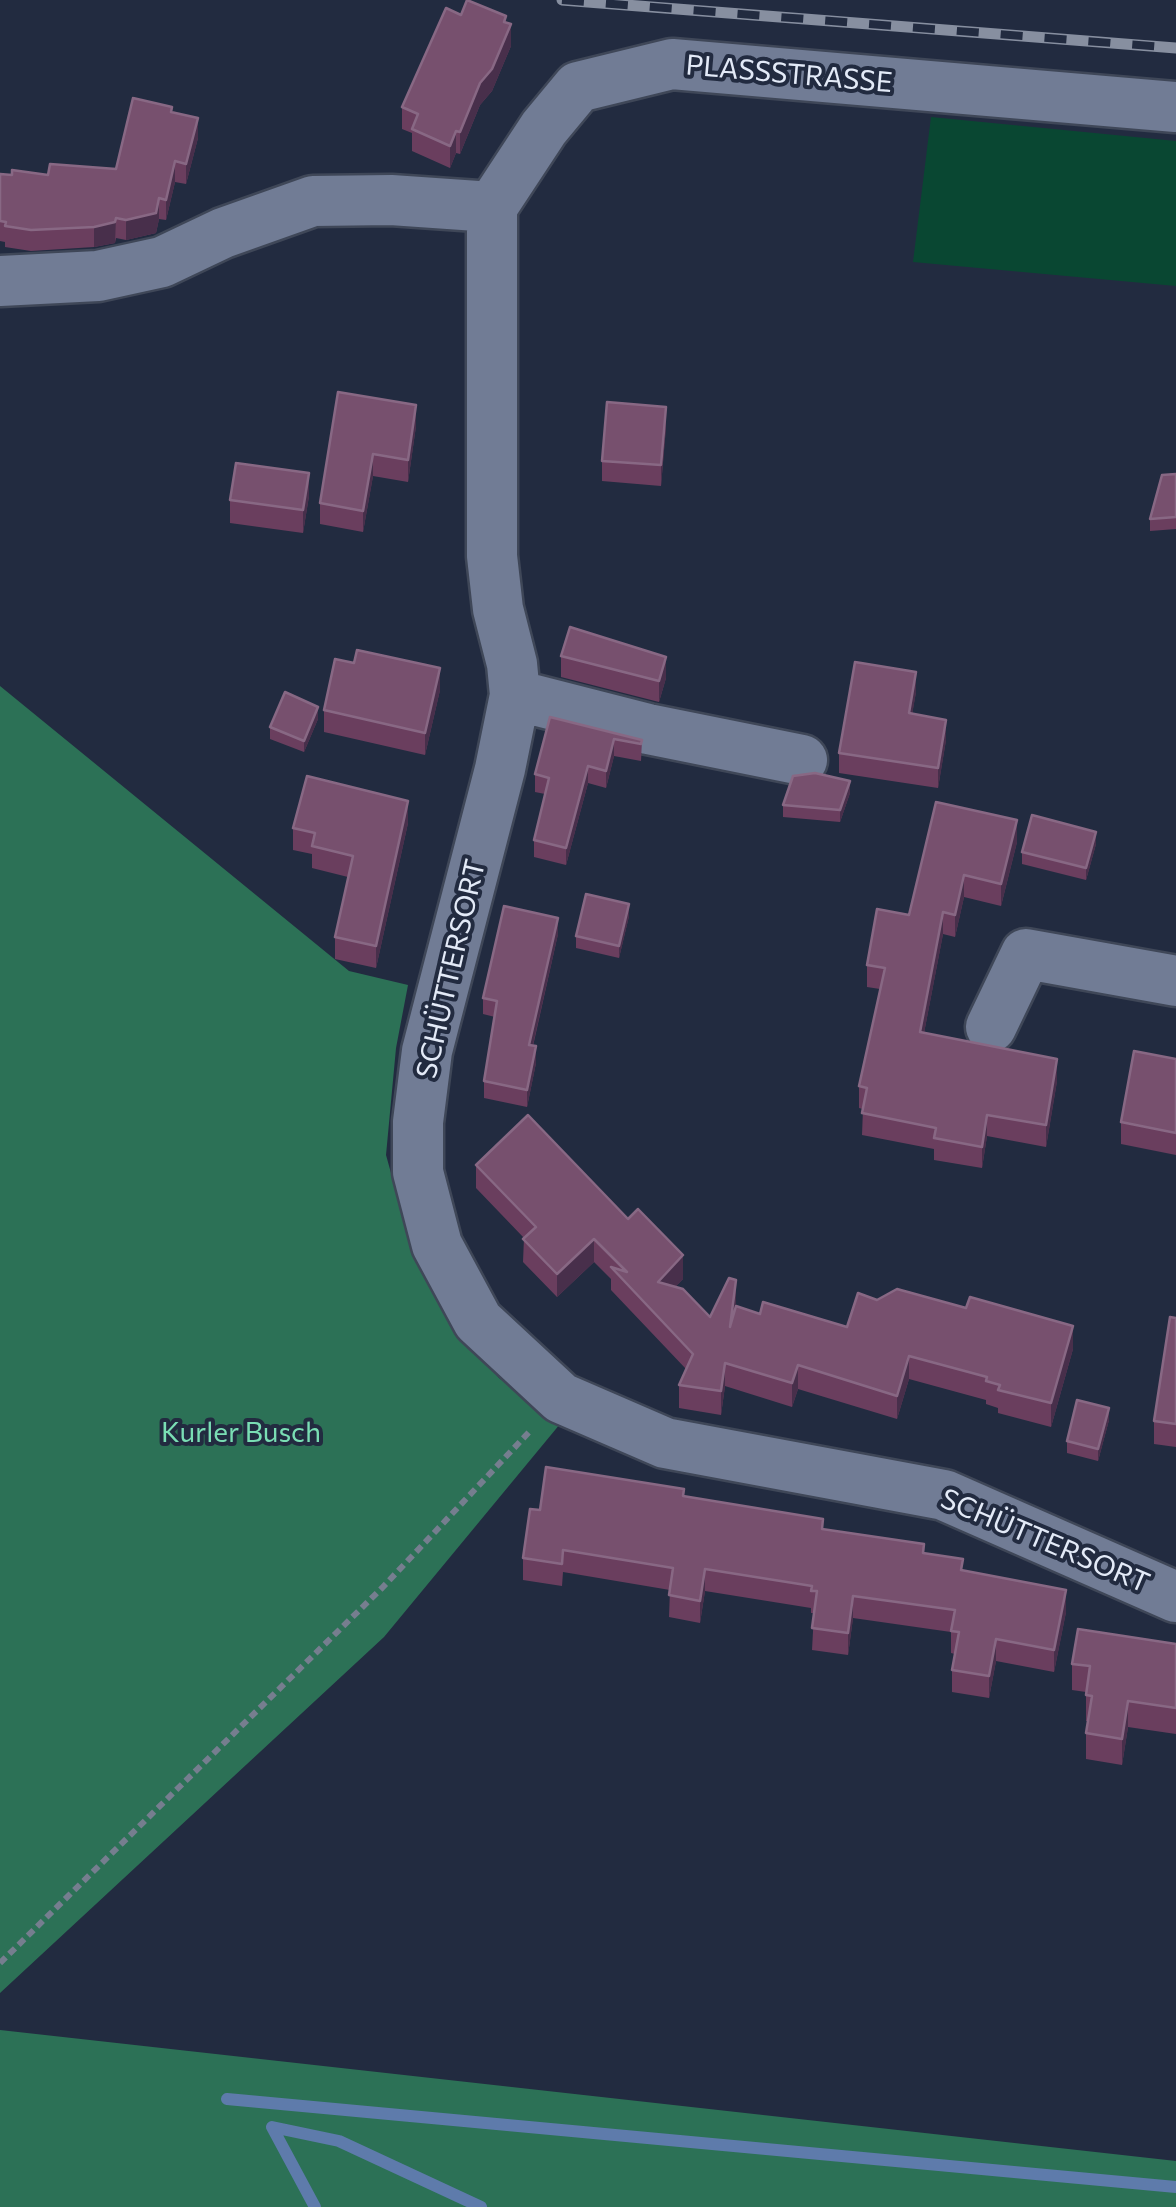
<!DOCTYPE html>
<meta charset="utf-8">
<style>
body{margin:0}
canvas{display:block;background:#222b40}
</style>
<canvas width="1176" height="2207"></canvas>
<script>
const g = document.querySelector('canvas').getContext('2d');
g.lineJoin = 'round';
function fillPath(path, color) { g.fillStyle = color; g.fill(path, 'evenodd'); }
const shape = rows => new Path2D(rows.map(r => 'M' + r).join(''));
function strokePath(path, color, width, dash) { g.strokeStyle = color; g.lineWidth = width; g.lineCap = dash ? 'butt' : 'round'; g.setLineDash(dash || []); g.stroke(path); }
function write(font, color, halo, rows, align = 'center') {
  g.font = font + ' Commissioner,sans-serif'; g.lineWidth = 8; g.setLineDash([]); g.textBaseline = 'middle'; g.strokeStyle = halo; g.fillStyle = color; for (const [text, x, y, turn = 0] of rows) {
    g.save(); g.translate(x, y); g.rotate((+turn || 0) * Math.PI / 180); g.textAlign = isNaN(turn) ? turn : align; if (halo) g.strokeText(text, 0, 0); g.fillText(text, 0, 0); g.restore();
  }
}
fillPath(shape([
 [931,117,1176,141,1176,286,913,262]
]), '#094732');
fillPath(shape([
 [0,686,349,971,408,985,396,1048,386,1155,414,1256,465,1337,499,1378,560,1424,384,1637,0,1993],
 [0,2030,1176,2161,1176,2207,0,2207]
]), '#2c7156');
strokePath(shape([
 [227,2099,1176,2187],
 [315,2207,272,2127,339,2141,481,2207]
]), '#5e7bab', 12);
const minor = shape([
 [492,207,492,556,498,609,512,664,515,695,500,769,427,1051,418,1122,418,1172,437,1245,478,1321,561,1398,665,1443,944,1495,1176,1597],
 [492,207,544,128,578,87,672,64,1176,107],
 [0,281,98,276,162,262,223,233,313,201,391,200,492,207],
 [515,695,648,729,802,760],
 [991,1027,1026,954,1176,981]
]);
strokePath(minor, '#3f4758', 55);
strokePath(shape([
 [0,1963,382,1588,532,1429]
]), '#767e8f', 6, [8, 5]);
strokePath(minor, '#717c95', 50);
const rail = shape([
 [562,0,1176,48]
]);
strokePath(rail, '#878fa0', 11);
strokePath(rail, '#222b40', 8, [22]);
fillPath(shape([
 [461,15,506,22,511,46,492,91,480,105,460,154,456,153,450,168,412,151,412,133,402,129,402,107],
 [172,112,198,138,186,184,175,182,166,220,159,219,156,233,126,240,116,238,115,243,94,247,31,251,5,247,5,242,0,241,0,174,48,175,116,169],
 [416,405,416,426,408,482,373,476,363,532,320,524,320,503],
 [666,427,661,486,602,481,602,461],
 [1176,474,1176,529,1150,531,1150,519],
 [309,496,303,533,230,523,230,500],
 [561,656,666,678,659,702,561,677],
 [440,690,425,755,324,732,324,710],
 [916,692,912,714,946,740,938,788,839,773,839,753],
 [550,717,642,740,641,761,614,756,606,788,588,783,566,865,534,857,534,840,545,794,535,792,535,774],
 [318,719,304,752,270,739,270,727],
 [850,793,840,822,783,817,783,805],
 [936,802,1017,842,1001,906,964,897,955,937,943,934,924,1033,1057,1081,1046,1147,987,1136,982,1168,934,1160,934,1149,862,1135,863,1109,859,1108,859,1086,880,989,867,987,867,965,909,915],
 [408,823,376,968,335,959,335,937,348,877,312,868,312,854,293,850,293,828],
 [1096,844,1086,880,1022,864,1022,852],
 [629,916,619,958,576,948,576,936],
 [558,934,533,1046,536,1063,527,1107,484,1098,484,1081,495,1017,483,1014,483,998],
 [1176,1059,1176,1155,1121,1144,1121,1122],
 [476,1165,683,1279,675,1287,710,1317,736,1308,760,1314,847,1327,877,1300,1073,1349,1051,1427,998,1413,998,1408,986,1404,986,1400,909,1379,897,1419,798,1389,792,1407,725,1386,721,1415,679,1408,679,1385,686,1369,611,1290,611,1279,594,1262,557,1297,523,1262,524,1238,476,1188],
 [1176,1318,1176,1447,1154,1444,1154,1421],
 [1109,1420,1098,1461,1067,1453,1067,1441],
 [684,1496,924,1554,1066,1612,1054,1672,996,1661,989,1698,952,1692,952,1670,955,1654,951,1653,951,1632,853,1618,848,1655,812,1650,814,1613,811,1613,811,1608,705,1591,700,1623,669,1617,670,1590,563,1572,562,1586,523,1580,523,1558,540,1510],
 [1176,1644,1176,1734,1128,1727,1122,1765,1086,1759,1086,1733,1088,1721,1086,1721,1086,1692,1072,1690,1072,1664]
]), '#6a3e5e');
fillPath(shape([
 [506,16,506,35,511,24,511,46,492,91,480,105,460,154,460,132],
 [198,118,198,138,186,184,186,164],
 [456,131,456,153,450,168,450,146],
 [175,161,175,182,166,220,166,200],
 [159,198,159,219,156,233,126,240,126,220],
 [116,218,115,243,94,247,94,227],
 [416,405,416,426,408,482,408,460],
 [666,407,666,427,661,486,661,465],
 [373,454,373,476,363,532,363,511],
 [309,473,309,496,303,533,303,510],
 [666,657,666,678,659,702,659,681],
 [440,668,440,690,425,755,425,733],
 [916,672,916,692,909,733,909,713],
 [318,707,318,719,304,752,304,741],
 [946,720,946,740,938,788,938,768],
 [614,739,614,756,606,788,606,771],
 [588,766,588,783,566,865,566,848],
 [850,781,850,793,840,822,840,810],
 [408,801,408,823,376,968,376,946],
 [1017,820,1017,842,1001,906,1001,884],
 [1096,832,1096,844,1086,880,1086,868],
 [964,875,964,897,955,937,955,915],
 [629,904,629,916,619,958,619,946],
 [943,912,943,934,920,1054,920,1032],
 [558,918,558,934,529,1062,529,1045],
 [536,1046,536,1063,527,1107,527,1090],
 [1057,1059,1057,1081,1046,1147,1046,1125],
 [987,1115,987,1136,982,1168,982,1147],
 [594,1239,594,1262,557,1297,557,1274],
 [683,1255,683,1279,658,1305,658,1282],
 [736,1280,736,1303,730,1350,730,1327],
 [1073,1326,1073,1349,1051,1427,1051,1403],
 [909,1356,909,1379,897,1419,897,1396],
 [725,1363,725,1386,721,1415,721,1391],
 [798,1365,798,1389,792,1407,792,1383],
 [1109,1408,1109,1420,1098,1461,1098,1449],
 [705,1569,705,1591,700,1623,700,1601],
 [1066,1590,1066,1612,1054,1672,1054,1650],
 [853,1596,853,1618,848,1655,848,1633],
 [996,1639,996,1661,989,1698,989,1676],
 [1128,1701,1128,1727,1122,1765,1122,1739]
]), '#482f4b');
const building = shape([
 [467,0,506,16,504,22,511,24,492,69,480,83,460,132,456,131,450,146,412,129,418,114,402,107,446,8,461,15,467,0],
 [133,98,172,107,171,112,198,118,186,164,175,161,166,200,159,198,156,213,126,220,116,218,115,222,94,227,31,230,5,226,6,222,0,221,0,174,12,175,12,170,48,175,50,164,116,169,133,98],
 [338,392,416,405,408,460,373,454,363,511,320,503,338,392],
 [607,402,666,407,661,465,602,461,607,402],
 [236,463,309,473,303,510,230,500,236,463],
 [1176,474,1176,517,1150,519,1162,475,1176,474],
 [570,627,666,657,659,681,561,656,570,627],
 [357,650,440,668,425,733,324,710,335,659,354,663,357,650],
 [855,662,916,672,909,713,946,720,938,768,839,753,855,662],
 [285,692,318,707,304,741,270,727,285,692],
 [550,717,642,740,641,744,614,739,606,771,588,766,566,848,534,840,549,778,535,774,550,717],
 [815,773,850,781,840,810,783,805,793,776,815,773],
 [307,776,408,801,376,946,335,937,353,856,312,846,315,833,293,828,307,776],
 [936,802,1017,820,1001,884,964,875,955,915,943,912,920,1032,1057,1059,1046,1125,987,1115,982,1147,934,1138,936,1128,862,1113,867,1088,859,1086,885,968,867,965,877,909,909,915,936,802],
 [1032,815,1096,832,1086,868,1022,852,1032,815],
 [586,894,629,904,619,946,576,936,586,894],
 [504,906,558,918,529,1045,536,1046,527,1090,484,1081,497,1001,483,998,504,906],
 [1134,1051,1176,1059,1176,1133,1121,1122,1134,1051],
 [528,1115,628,1219,638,1209,683,1255,658,1282,683,1289,710,1317,729,1278,736,1280,730,1327,736,1306,760,1314,763,1302,847,1327,858,1293,877,1300,897,1289,966,1308,970,1297,1073,1326,1051,1403,998,1390,1000,1385,986,1381,987,1377,909,1356,897,1396,798,1365,792,1383,725,1363,721,1391,679,1385,693,1354,611,1267,627,1272,594,1239,557,1274,523,1239,536,1227,476,1165,528,1115],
 [1170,1317,1176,1318,1176,1424,1154,1421,1170,1317],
 [1077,1400,1109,1408,1098,1449,1067,1441,1077,1400],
 [546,1467,684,1489,683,1496,823,1519,822,1529,924,1544,923,1553,963,1559,961,1570,1066,1590,1054,1650,996,1639,989,1676,952,1670,959,1632,951,1631,955,1610,853,1596,848,1633,812,1628,817,1591,811,1591,812,1586,705,1569,700,1601,669,1595,673,1568,563,1550,562,1564,523,1558,530,1509,540,1510,546,1467],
 [1078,1629,1176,1644,1176,1708,1128,1701,1122,1739,1086,1733,1092,1696,1086,1695,1090,1666,1072,1664,1078,1629]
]);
fillPath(building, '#77506e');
strokePath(building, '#886884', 2.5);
write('28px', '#e3eaf7', '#222b40', [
 ["PLASSSTRASSE",789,74,5],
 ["SCHÜTTERSORT",451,969,-77],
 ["SCHÜTTERSORT",1045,1541,23]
]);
write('28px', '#7adeb4', '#222b40', [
 ["Kurler Busch",241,1433]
]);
</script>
